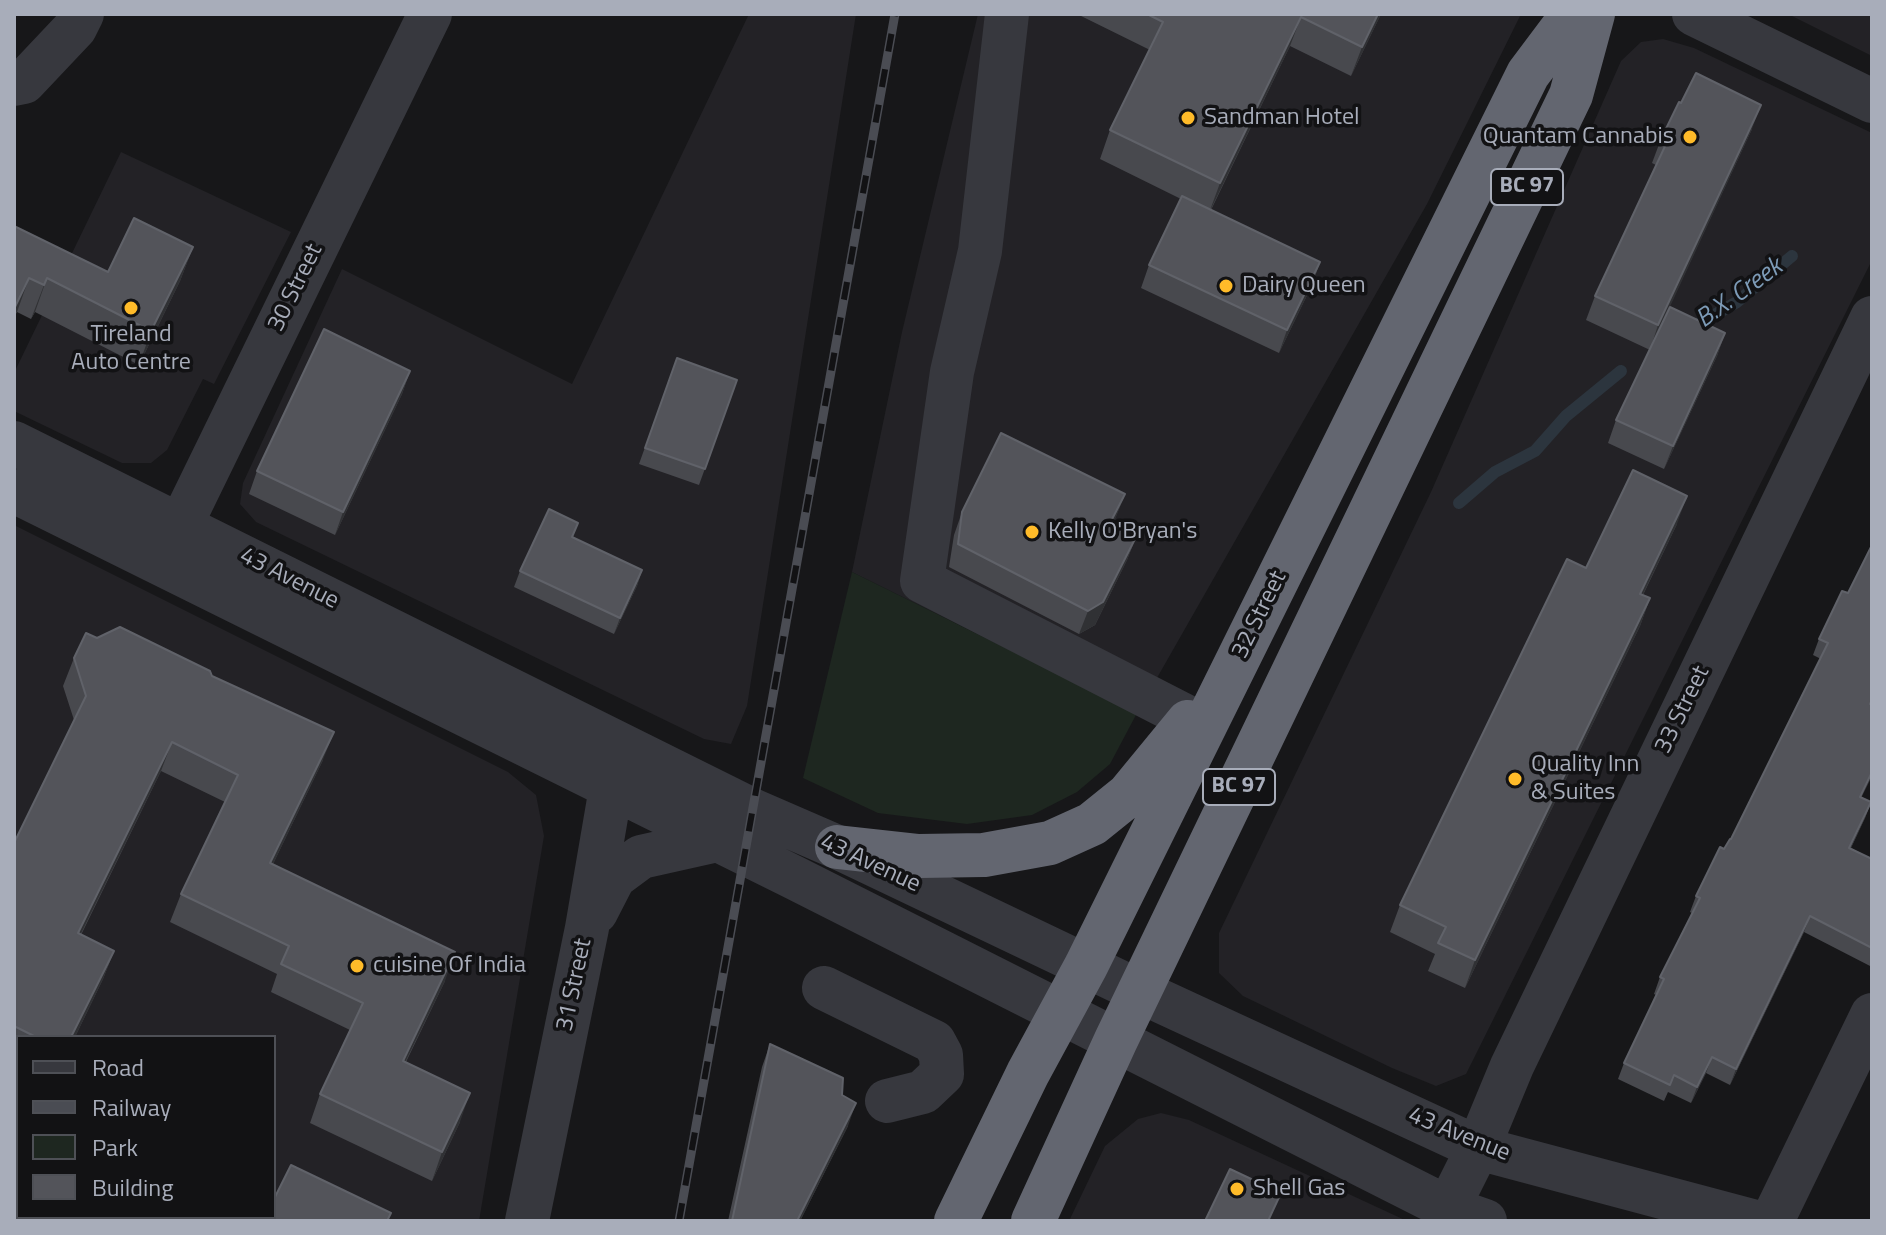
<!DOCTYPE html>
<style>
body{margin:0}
#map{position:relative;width:1886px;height:1235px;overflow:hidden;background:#171719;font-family:"Titillium Web",sans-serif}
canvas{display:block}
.frame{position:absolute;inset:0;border:16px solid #a8adba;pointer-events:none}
.legend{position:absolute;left:16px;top:1035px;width:260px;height:184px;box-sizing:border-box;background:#121214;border:2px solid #4e5056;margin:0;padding:10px 14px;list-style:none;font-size:24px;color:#a8adba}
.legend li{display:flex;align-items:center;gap:16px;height:40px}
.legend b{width:40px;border:2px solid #4e5056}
</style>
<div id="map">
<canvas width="1886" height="1235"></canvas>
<div class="frame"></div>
<ul class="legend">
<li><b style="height:10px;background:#37383e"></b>Road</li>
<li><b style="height:10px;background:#4a4c53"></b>Railway</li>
<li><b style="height:22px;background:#1e2720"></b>Park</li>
<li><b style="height:22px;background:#53545a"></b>Building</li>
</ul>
</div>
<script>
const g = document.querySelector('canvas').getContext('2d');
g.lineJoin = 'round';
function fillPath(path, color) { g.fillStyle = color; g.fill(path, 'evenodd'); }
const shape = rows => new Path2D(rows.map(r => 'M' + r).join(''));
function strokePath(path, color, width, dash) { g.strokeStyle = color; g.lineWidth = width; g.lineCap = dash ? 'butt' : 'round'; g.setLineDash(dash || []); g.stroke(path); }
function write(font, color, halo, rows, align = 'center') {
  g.font = font + ' "Titillium Web",sans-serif'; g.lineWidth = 7; g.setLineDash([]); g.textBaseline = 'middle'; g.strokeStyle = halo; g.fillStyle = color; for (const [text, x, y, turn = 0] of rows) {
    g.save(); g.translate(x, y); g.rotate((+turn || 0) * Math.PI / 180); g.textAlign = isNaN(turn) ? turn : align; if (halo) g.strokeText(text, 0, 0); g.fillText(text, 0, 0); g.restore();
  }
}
fillPath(shape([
 [749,14,856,14,747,706,731,744,704,739,256,522,240,504,243,483,342,269,572,384],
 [978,14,1521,14,1427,204,1137,713,852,572,902,332],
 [1788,14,1872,14,1872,56],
 [1663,39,1694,48,1872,133,1872,260,1466,1074,1436,1086,1392,1068,1243,996,1219,973,1219,933,1431,492,1621,61,1641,42],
 [121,152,291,232,214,384,203,379,167,450,151,463,122,463,14,411,14,373],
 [14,525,508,772,536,795,544,836,479,1221,14,1221],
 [18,1037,274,1037,274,1217,18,1217],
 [1161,1113,1189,1120,1407,1221,1069,1221,1105,1146,1138,1119]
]), '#232226');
fillPath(shape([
 [852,572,1137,713,1110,764,1077,792,1032,815,967,824,878,813,803,778]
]), '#1e2720');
strokePath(shape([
 [1690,329,1737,302,1792,256],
 [1459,503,1495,472,1535,451,1566,416,1621,371]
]), '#2c353e', 12);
strokePath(shape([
 [1007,14,980,251,952,372,922,581,1191,719],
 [1694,14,1872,101],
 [14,84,24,82,75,28,82,14],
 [14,443,754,811,837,847,1141,992,1478,1148,1752,1221],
 [14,491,793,877,1448,1208,1485,1221],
 [169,549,430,14],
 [596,912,614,877,641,857,717,840],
 [824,988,934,1042,941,1055,942,1074,923,1092,887,1101],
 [1448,1208,1478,1148,1512,1066,1872,318],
 [527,1221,587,928,611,788,621,761],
 [1772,1221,1872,1015]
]), '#37383e', 44);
strokePath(shape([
 [837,847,919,856,984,855,1050,843,1092,824,1128,795,1188,722],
 [956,1221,1028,1073,1086,966,1528,74,1573,14],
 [1033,1221,1116,1040,1571,95,1593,14]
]), '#636670', 44);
const rail = shape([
 [679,1221,895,14]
]);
strokePath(rail, '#4a4c53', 9);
strokePath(rail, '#121214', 6, [18]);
fillPath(shape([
 [1077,14,1381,14,1351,76,1290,46,1211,210,1320,262,1312,285,1279,353,1141,288,1149,265,1181,199,1100,159,1110,130,1150,50],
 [1752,129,1652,344,1725,333,1717,356,1664,469,1608,443,1616,420,1650,350,1586,320,1595,296,1656,165,1652,163,1661,139],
 [14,226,108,272,193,247,180,281,139,365,35,312,31,319,17,312,14,317],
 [677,358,737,380,699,485,639,464],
 [410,371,402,394,335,535,249,494,257,471],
 [1125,494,1112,526,1136,537,1127,560,1095,625,1079,634,949,567,954,535,962,512],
 [1677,524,1643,595,1650,598,1640,626,1465,988,1428,971,1435,954,1390,932,1400,905,1586,568],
 [573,537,642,570,637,586,614,634,514,587,520,571],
 [1872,545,1872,776,1861,797,1871,802,1865,818,1851,848,1872,859,1872,967,1804,932,1730,1085,1706,1073,1691,1103,1668,1092,1664,1101,1618,1079,1624,1063,1656,995,1654,994,1660,977,1692,913,1690,912,1696,896,1731,839,1821,659,1813,655,1819,639,1848,593],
 [97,638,212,676,323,760,273,864,445,981,406,1062,460,1122,432,1181,310,1123,320,1094,350,1030,271,992,277,974,170,922,181,894,225,802,161,771,81,935,114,951,103,979,75,1037,18,1037,18,1062,14,1060,14,843,74,720,63,686,74,658],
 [770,1044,842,1095,848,1126,800,1221,728,1221,762,1067]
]), '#48494e');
fillPath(shape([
 [1378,14,1381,14,1351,76,1362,47],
 [1301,17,1290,46,1209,213,1220,183],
 [1761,105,1752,129,1650,350,1658,325],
 [193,247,180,281,139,365,151,331],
 [1320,262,1312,285,1279,353,1287,330],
 [29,278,17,312,14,317,14,309],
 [47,278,35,312,31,319,44,285],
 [1725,333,1717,356,1664,469,1673,446],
 [410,371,402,394,335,535,343,512],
 [1125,494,1116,517,1101,548,1109,525],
 [1687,496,1677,524,1630,621,1640,594],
 [1136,537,1127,560,1095,625,1079,634,1088,611],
 [642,570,637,586,614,634,620,618],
 [1650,598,1640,626,1465,988,1475,960],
 [334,732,323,760,260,891,270,863],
 [172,742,161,771,67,962,78,933],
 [1872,772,1872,776,1854,813,1860,797],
 [1871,802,1865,818,1843,864,1849,848],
 [1810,916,1804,932,1730,1085,1736,1069],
 [114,951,103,979,75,1037,71,1037],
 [455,952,445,981,392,1089,403,1061],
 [1712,1057,1706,1073,1691,1103,1697,1087],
 [470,1093,460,1122,432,1181,442,1152],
 [856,1103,848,1126,800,1221,797,1221],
 [18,1157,18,1164,14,1173,14,1165]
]), '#303134');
const building = shape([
 [1147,14,1378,14,1362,47,1301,17,1220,183,1110,130,1163,22,1147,14],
 [1696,73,1761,105,1658,325,1595,296,1667,142,1661,139,1679,102,1681,103,1696,73],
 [1182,196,1320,262,1287,330,1149,265,1182,196],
 [134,218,193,247,151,331,47,278,44,285,29,278,14,309,14,226,108,272,134,218],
 [1670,307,1725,333,1673,446,1616,420,1670,307],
 [324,329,410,371,343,512,257,471,324,329],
 [677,358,737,380,705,469,645,448,677,358],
 [1001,433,1125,494,1109,525,1136,537,1103,602,1088,611,958,544,962,512,1001,433],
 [1633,470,1687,496,1640,594,1650,598,1475,960,1438,943,1446,927,1400,905,1567,559,1586,568,1633,470],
 [549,509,578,523,572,537,642,570,620,618,520,571,549,509],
 [1872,545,1872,700,1870,704,1872,705,1872,772,1860,797,1871,802,1849,848,1872,859,1872,948,1810,916,1736,1069,1712,1057,1697,1087,1674,1075,1670,1085,1624,1063,1664,979,1660,977,1700,898,1696,896,1720,847,1724,849,1730,839,1731,839,1828,643,1819,639,1842,591,1848,593,1872,545],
 [120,627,210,671,212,676,334,732,270,863,455,952,403,1061,470,1093,442,1152,320,1094,363,1003,281,964,289,946,181,894,238,775,172,742,78,933,114,951,71,1037,36,1037,14,1026,14,843,86,696,74,658,86,633,97,638,120,627],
 [770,1044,843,1078,842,1095,856,1103,797,1221,732,1221,770,1044],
 [14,1113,18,1115,18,1157,14,1165,14,1113],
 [291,1165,391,1213,387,1221,263,1221,265,1217,274,1217,274,1199,291,1165],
 [1230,1169,1281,1193,1268,1221,1205,1221,1230,1169]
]);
fillPath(building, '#53545a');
strokePath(building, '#606269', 2);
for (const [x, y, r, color] of [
 [1188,118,8,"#ffbb29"],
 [1690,137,8,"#ffbb29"],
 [1226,286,8,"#ffbb29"],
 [131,308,8,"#ffbb29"],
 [1032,532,8,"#ffbb29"],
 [1515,779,8,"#ffbb29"],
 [357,966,8,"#ffbb29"],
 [1237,1189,8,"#ffbb29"]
]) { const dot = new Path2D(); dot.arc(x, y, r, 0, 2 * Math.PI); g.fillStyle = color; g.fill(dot); strokePath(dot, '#121214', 3); }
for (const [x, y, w] of [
 [1527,187,72],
 [1239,787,72]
]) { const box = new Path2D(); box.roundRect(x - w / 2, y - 18, w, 36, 6); g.fillStyle = '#121214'; g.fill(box); strokePath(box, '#a8adba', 2); }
write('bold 22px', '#a8adba', null, [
 ["BC 97",1527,187],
 ["BC 97",1239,787]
]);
write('24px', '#a8adba', '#121214', [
 ["Sandman Hotel",1204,118],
 ["Quantam Cannabis",1674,137,"right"],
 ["Dairy Queen",1242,286],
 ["Tireland",131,335,"center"],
 ["Auto Centre",131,363,"center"],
 ["Kelly O'Bryan's",1048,532],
 ["Quality Inn",1531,765],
 ["& Suites",1531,793],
 ["cuisine Of India",373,966],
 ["Shell Gas",1253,1189]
], 'left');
write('24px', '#a8adba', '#121214', [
 ["30 Street",296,288,-64],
 ["43 Avenue",289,579,27],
 ["32 Street",1260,615,-64],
 ["33 Street",1683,710,-64],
 ["43 Avenue",870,864,25],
 ["31 Street",575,985,-78],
 ["43 Avenue",1459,1135,22]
]);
write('italic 26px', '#7d9bb7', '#121214', [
 ["B.X. Creek",1740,294,-36]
]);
</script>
